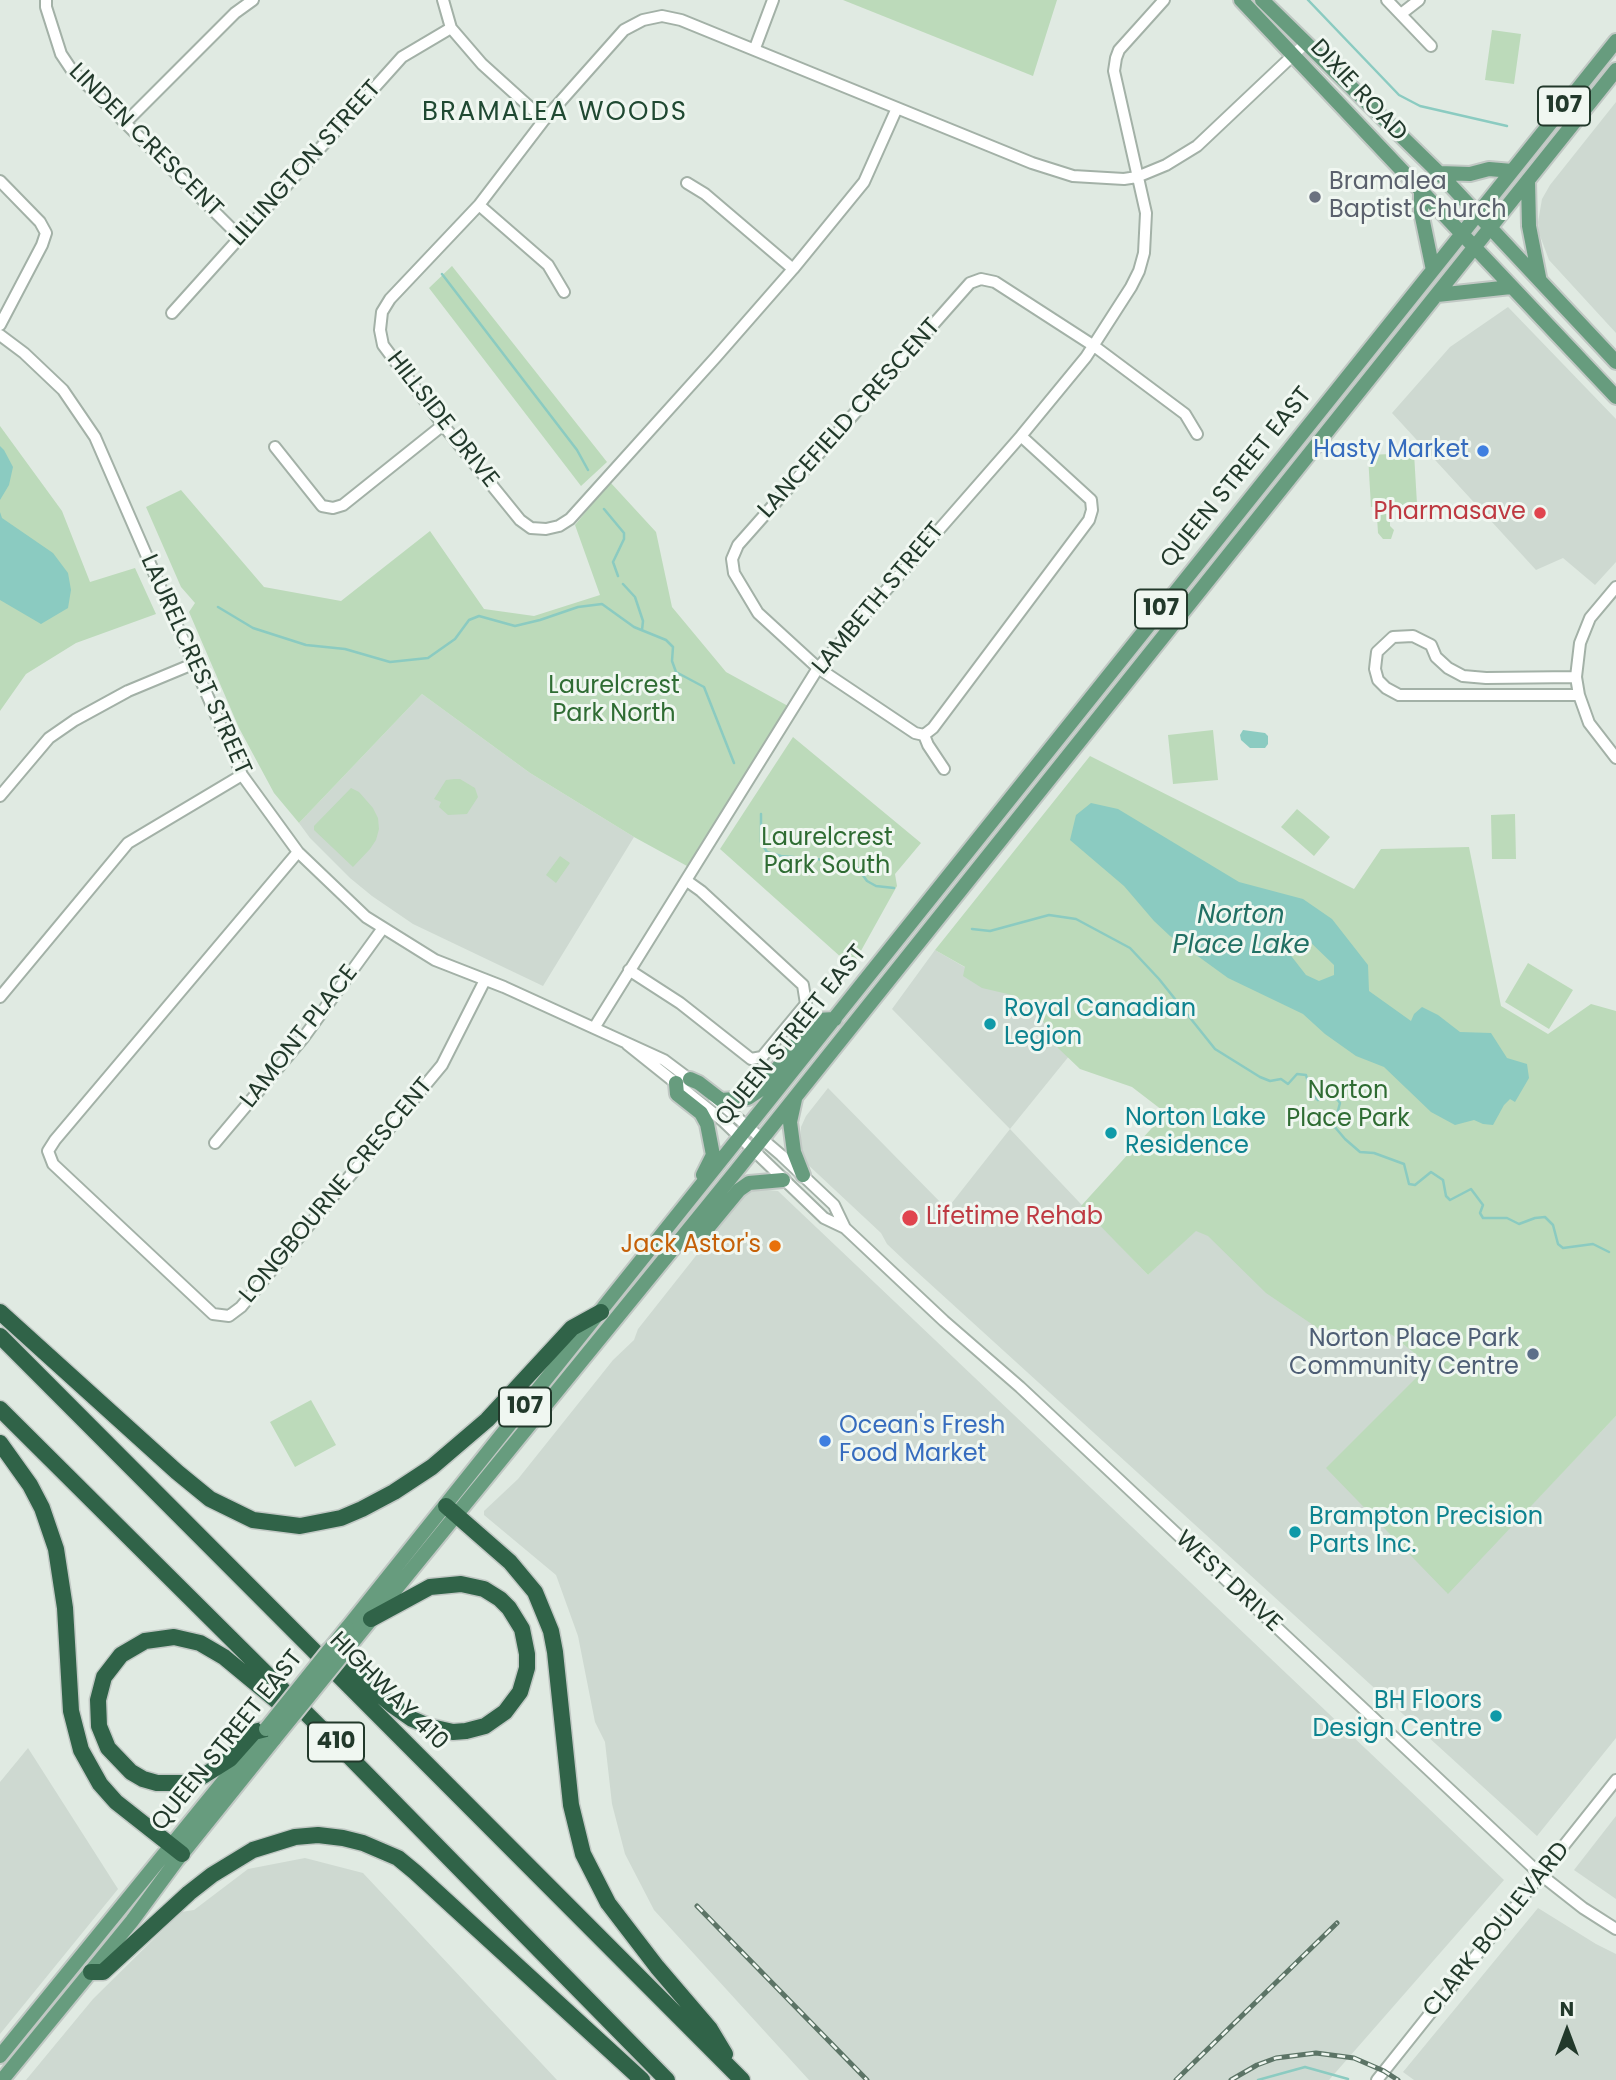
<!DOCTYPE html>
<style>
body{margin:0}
#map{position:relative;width:1616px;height:2080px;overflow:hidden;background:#e0eae2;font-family:Poppins,sans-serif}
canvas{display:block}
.north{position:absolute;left:1532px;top:1996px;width:70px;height:70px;-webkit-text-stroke:5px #f0f7f1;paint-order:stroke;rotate:0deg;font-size:19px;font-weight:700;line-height:28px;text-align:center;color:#22392b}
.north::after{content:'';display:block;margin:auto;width:24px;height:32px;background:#22392b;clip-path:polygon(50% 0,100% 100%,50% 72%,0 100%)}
</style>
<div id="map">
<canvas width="1616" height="2080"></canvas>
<div class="north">N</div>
</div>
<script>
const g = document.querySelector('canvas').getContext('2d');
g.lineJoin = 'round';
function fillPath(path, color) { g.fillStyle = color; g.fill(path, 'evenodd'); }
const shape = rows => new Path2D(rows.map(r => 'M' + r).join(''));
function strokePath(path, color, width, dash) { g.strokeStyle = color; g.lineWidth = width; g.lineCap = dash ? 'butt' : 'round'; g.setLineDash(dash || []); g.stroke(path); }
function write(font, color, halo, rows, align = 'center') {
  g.font = font + ' Poppins,sans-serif'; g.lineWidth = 6; g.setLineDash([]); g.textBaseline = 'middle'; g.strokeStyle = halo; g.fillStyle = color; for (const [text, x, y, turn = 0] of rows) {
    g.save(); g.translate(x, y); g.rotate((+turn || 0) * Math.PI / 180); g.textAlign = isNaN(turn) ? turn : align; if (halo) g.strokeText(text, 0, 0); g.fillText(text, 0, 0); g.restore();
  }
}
fillPath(shape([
 [1616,102,1616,333,1549,260,1539,233,1538,222,1542,199,1550,185],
 [1508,307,1616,419,1616,562,1595,585,1563,558,1536,570,1392,413,1450,347],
 [422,694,530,773,634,837,543,986,413,924,372,896,350,878,310,838,299,823],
 [935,950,1037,1009,1078,1045,1010,1129,1148,1275,1204,1222,1373,1320,1429,1365,1447,1593,1616,1416,1616,1738,1537,1836,905,1261,887,1244,881,1233,804,1161,800,1143,801,1127,806,1116,828,1088,947,1209,1010,1129,892,1009],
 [757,1189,778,1191,1504,1880,1329,2080,809,2080,654,1910,625,1854,612,1804,605,1742,595,1722,578,1636,556,1575,484,1515,484,1511,518,1479,613,1360,634,1340,638,1329,744,1195],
 [28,1748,118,1889,0,2034,0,1782],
 [1616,1816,1616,1899,1574,1870],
 [305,1858,363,1873,557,2080,26,2080,93,1999,181,1912,194,1910,248,1869],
 [1538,1908,1596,1944,1616,1954,1616,2080,1414,2080,1403,2072]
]), '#ced9d1');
fillPath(shape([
 [843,0,1057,0,1033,76],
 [1492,30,1521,34,1514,84,1485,80],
 [452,266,607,462,581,486,429,288],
 [0,426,62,511,90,582,135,568,156,614,76,643,26,674,0,711],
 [1414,453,1417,504,1371,507,1368,455],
 [610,482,656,532,672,607,726,672,788,706,687,866,634,837,530,773,422,694,299,823,274,793,239,728,189,612,195,603,181,587,146,507,181,490,264,587,341,601,430,531,484,609,534,616,600,595,575,525],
 [1379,514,1387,514,1390,517,1390,526,1394,530,1391,539,1383,539,1378,533,1377,517],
 [1213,730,1218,780,1173,784,1168,735],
 [793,737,921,843,895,874,897,886,852,967,720,849],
 [1090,756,1354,889,1381,849,1469,847,1501,1006,1548,1034,1591,1004,1616,1011,1616,1416,1448,1594,1326,1468,1429,1365,1388,1332,1358,1333,1319,1329,1266,1293,1208,1236,1196,1231,1148,1275,1081,1206,1160,1119,1162,1110,1132,1087,1080,1069,1058,1048,1045,1024,1032,1006,1012,995,982,988,963,976,965,967,935,950],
 [454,779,460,779,475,788,478,797,467,814,448,815,439,807,441,802,434,799,446,780],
 [351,788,359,792,373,808,378,818,379,829,376,840,370,849,353,867,314,830,314,826],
 [1297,809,1330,837,1314,856,1281,827],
 [1515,814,1516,859,1492,859,1491,815],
 [560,856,570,863,556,883,546,875],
 [1528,963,1573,990,1549,1029,1505,1002],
 [311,1400,336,1445,295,1467,270,1422]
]), '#bcdaba');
fillPath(shape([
 [0,446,4,450,13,467,9,485,0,500],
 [0,512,2,518,53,553,68,573,71,590,68,608,41,624,0,600],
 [1243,730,1265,733,1268,736,1268,744,1265,748,1250,748,1241,740,1240,735],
 [1091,803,1118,809,1239,882,1303,899,1332,919,1368,965,1369,991,1411,1021,1414,1014,1422,1007,1438,1015,1460,1032,1491,1033,1507,1058,1527,1064,1529,1078,1515,1102,1510,1099,1504,1105,1493,1125,1483,1124,1474,1120,1455,1125,1431,1112,1384,1067,1356,1056,1325,1034,1303,1014,1228,978,1170,936,1154,921,1124,886,1070,840,1076,815],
 [1297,937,1306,938,1334,965,1334,975,1319,981,1306,975,1285,948]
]), '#8bcbc1');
strokePath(shape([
 [1308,0,1399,95,1420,106,1507,126],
 [442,274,577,450,588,470],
 [604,509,624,533,624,539,613,562,618,576],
 [623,584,635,597,643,621,642,630],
 [218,607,253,628,306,645,345,649,390,662,428,658,455,639,469,620,479,616,515,626,540,620,578,607,602,604,634,627,666,640,673,647,672,661,676,672,704,687,734,763],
 [761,814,761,842,767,852,781,856,837,861,857,867,867,881,876,886,894,888],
 [972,929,990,931,1049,915,1076,919,1130,948,1159,979,1215,1049,1260,1077,1270,1081,1281,1079,1288,1084,1297,1074,1306,1075,1311,1093,1318,1100,1334,1095,1340,1103,1334,1126,1345,1139,1360,1152,1374,1153,1404,1164,1409,1184,1415,1185,1431,1172,1443,1180,1446,1196,1450,1200,1471,1189,1483,1205,1480,1213,1483,1218,1507,1218,1519,1224,1535,1218,1545,1217,1553,1225,1558,1244,1563,1248,1593,1244,1609,1252],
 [1258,2080,1305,2067,1348,2079]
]), '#8bcbc1', 2.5);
const minor = shape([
 [46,0,46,7,61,54,71,69,241,238],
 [443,0,451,28,482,64,544,120],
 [1387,0,1431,46],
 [1401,14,1419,0],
 [755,48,773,0],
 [897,108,864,182,793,269,716,357,570,519,559,526,546,529,531,528,520,520,443,425,383,345,380,330,382,312,390,299,479,205,544,120,624,30,643,20,662,16,681,20,1032,163,1073,176,1124,179,1137,177,1166,165,1197,146,1306,43],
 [126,122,235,13,253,0],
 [0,181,40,222,46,233,42,245,0,325],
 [687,183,705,194,793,269],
 [479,205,548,265,564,292],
 [172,313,402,57,451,28],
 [0,335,24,353,63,390,95,437,242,775,298,852,366,917,435,960,504,987,664,1060,696,1084],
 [1021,436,1091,500,1092,510,1089,520,933,728,924,735,915,733,818,668,758,613,734,573,732,559,738,545,970,283,981,279,995,282,1094,346,1185,414,1197,434],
 [275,447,322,506,333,508,343,505,443,425],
 [1616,587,1590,618,1580,643,1576,677,1579,695,1589,723,1616,758],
 [1576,677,1486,678,1463,676,1448,668,1436,657,1431,645,1413,636,1393,637,1377,652,1376,660,1375,669,1378,680,1386,688,1399,695,1579,695],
 [924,735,928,745,944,769],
 [0,796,49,738,75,720,128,691,193,664],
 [298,852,55,1140,48,1151,53,1164,213,1314,229,1316,241,1307,442,1065,485,980],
 [629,970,680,1003,751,1059,762,1057,806,1004,803,985,701,891,687,881],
 [0,997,128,843,242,775],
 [594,1028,818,668,1021,436,1086,357,1131,287,1139,271,1144,253,1146,213,1114,71,1116,58,1119,50,1164,0],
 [627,1044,722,1120,824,1218,845,1228,944,1321,1020,1387,1541,1875,1583,1908,1616,1929],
 [714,1098,781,1155,834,1205,845,1228],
 [215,1143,304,1037,383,928],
 [1377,2080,1616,1780]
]);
const major = shape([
 [1241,0,1616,397],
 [1262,0,1439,173,1616,362],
 [1439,173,1470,174,1489,169,1512,171],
 [1528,180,1529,226,1539,277],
 [1421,191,1421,212,1433,270],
 [1437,295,1511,287],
 [690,1079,699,1083,721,1100,748,1098,760,1090,816,1020,835,1019],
 [676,1083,677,1094,701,1113,707,1124,713,1155,703,1175],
 [795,1099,790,1122,794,1152,803,1175],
 [687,1232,706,1230,739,1190,749,1183,783,1180],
 [347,1628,1616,41],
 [356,1638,737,1170,1616,70],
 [0,2056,266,1729],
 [2,2080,132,1921,177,1860,275,1738]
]);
const highway = shape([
 [0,1312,177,1472,210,1499,253,1520,300,1526,341,1518,362,1509,394,1492,432,1467,487,1420,572,1328,601,1312],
 [0,1336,742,2080],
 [0,1409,337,1744,667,2080],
 [0,1443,30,1485,42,1508,56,1549,65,1608,71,1711,81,1750,100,1784,116,1802,182,1854],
 [446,1506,510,1562,535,1592,551,1631,555,1652,571,1805,583,1854,608,1903,657,1967,710,2029,725,2054],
 [328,1651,392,1705,412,1719,431,1727,453,1732,466,1731,485,1726,505,1712,520,1692,527,1668,527,1654,522,1629,509,1608,500,1599,484,1589,461,1584,430,1587,371,1619],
 [266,1729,254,1732,230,1759,203,1776,185,1783,157,1783,143,1779,131,1772,108,1748,99,1726,98,1700,104,1677,121,1655,145,1641,174,1637,200,1643,224,1657,294,1715],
 [91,1972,103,1972,189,1893,212,1875,253,1850,295,1837,318,1835,343,1838,363,1843,398,1858,415,1872,642,2080]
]);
strokePath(minor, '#a3b1a7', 14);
strokePath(major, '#c1c8c4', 18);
strokePath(highway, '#c1c8c4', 19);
strokePath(minor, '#fff', 10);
strokePath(major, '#679c7e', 14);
strokePath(highway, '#306348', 16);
const rail = shape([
 [697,1906,867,2080],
 [1176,2080,1337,1923],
 [1231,2080,1257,2065,1276,2058,1316,2053,1354,2058,1384,2071,1398,2080]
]);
strokePath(rail, '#5c7466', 5);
strokePath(rail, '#f0f7f1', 2.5, [8]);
const majorBridge = shape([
 [266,1729,347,1628],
 [275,1738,356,1638]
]);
strokePath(majorBridge, '#c1c8c4', 18, []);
strokePath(majorBridge, '#679c7e', 14);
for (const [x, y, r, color] of [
 [1315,197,7,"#6b7280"],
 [1483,451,7,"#3f7fe0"],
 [1540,513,7,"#e0444e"],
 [990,1024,7,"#0f9aa8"],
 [1111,1133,7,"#0f9aa8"],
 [910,1218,9,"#e0444e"],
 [775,1246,7,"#e8710a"],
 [1533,1354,7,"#5c6f8a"],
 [825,1441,7,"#3f7fe0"],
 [1295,1532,7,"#0f9aa8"],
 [1496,1716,7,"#0f9aa8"]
]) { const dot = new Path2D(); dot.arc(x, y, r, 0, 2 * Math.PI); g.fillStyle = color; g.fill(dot); strokePath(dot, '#f0f7f1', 2.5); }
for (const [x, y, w] of [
 [1564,106,52],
 [1161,609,52],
 [525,1407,52],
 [336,1742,56]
]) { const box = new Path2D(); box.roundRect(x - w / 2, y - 19.5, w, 39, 5); g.fillStyle = '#f0f7f1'; g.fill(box); strokePath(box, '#22392b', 2); }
write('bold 23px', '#22392b', null, [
 ["107",1564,106],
 ["107",1161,609],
 ["107",525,1407],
 ["410",336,1742]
]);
write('24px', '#22392b', '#f0f7f1', [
 ["DIXIE ROAD",1358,91,47],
 ["LINDEN CRESCENT",145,141,45],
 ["LILLINGTON STREET",306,164,-48],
 ["LANCEFIELD CRESCENT",850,419,-48],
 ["HILLSIDE DRIVE",442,420,52],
 ["QUEEN STREET EAST",1237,478,-51],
 ["LAMBETH STREET",879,599,-50],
 ["LAURELCREST STREET",195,665,66],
 ["QUEEN STREET EAST",792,1036,-51],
 ["LAMONT PLACE",300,1037,-52],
 ["LONGBOURNE CRESCENT",337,1191,-50],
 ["WEST DRIVE",1228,1582,43],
 ["HIGHWAY 410",388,1692,45],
 ["QUEEN STREET EAST",228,1741,-51],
 ["CLARK BOULEVARD",1497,1930,-51]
]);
write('24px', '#5b616d', '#f0f7f1', [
 ["Bramalea",1329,183],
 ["Baptist Church",1329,211]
], 'left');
write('24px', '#366cbe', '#f0f7f1', [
 ["Hasty Market",1469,451],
 ["Ocean's Fresh",839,1427,"left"],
 ["Food Market",839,1455,"left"]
], 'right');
write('24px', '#be3a42', '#f0f7f1', [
 ["Pharmasave",1526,513],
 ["Lifetime Rehab",926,1218,"left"]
], 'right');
write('24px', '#2f6c33', '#f0f7f1', [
 ["Laurelcrest",614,687],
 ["Park North",614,715],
 ["Laurelcrest",827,839],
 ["Park South",827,867],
 ["Norton",1348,1092],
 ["Place Park",1348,1120]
]);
write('24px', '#0d838f', '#f0f7f1', [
 ["Royal Canadian",1004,1010],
 ["Legion",1004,1038],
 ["Norton Lake",1125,1119],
 ["Residence",1125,1147],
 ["Brampton Precision",1309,1518],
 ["Parts Inc.",1309,1546],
 ["BH Floors",1482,1702,"right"],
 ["Design Centre",1482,1730,"right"]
], 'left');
write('24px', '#c56008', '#f0f7f1', [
 ["Jack Astor's",761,1246]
], 'right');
write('24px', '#4e5e75', '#f0f7f1', [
 ["Norton Place Park",1519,1340],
 ["Community Centre",1519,1368]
], 'right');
g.letterSpacing = '2px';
write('26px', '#204932', '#f0f7f1', [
 ["BRAMALEA WOODS",555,113]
]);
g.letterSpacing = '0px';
write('italic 26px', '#217064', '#f0f7f1', [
 ["Norton",1241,916],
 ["Place Lake",1241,946]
]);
</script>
